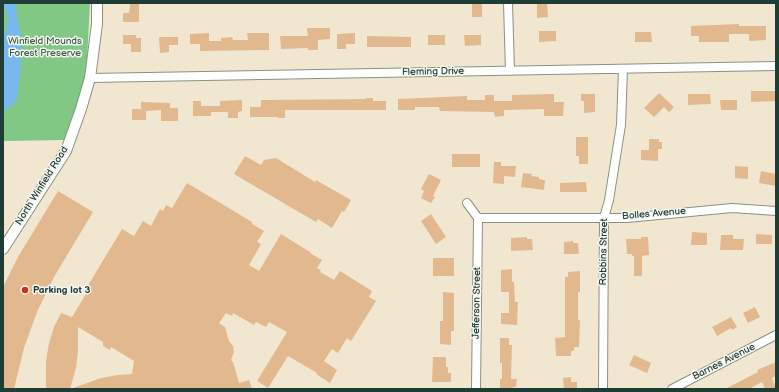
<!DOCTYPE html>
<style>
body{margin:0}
#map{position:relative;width:779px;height:392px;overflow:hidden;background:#f1e7d1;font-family:"Balsamiq Sans",sans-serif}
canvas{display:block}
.frame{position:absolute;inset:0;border:4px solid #1f3d34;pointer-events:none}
</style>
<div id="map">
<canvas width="779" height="392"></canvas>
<div class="frame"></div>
</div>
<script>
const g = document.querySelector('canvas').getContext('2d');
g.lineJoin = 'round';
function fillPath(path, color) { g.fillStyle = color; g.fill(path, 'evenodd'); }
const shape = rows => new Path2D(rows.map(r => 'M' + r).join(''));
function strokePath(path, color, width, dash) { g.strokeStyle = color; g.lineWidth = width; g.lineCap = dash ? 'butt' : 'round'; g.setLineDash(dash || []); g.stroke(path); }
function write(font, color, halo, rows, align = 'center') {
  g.font = font + ' "Balsamiq Sans",sans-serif'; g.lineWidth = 3; g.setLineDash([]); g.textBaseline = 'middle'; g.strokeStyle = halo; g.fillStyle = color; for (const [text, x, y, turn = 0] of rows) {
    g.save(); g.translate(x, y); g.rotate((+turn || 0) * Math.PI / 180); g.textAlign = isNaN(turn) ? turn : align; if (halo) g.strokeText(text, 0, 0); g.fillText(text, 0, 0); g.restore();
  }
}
fillPath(shape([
 [3,3,90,3,86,78,64,140,3,141]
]), '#81c884');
fillPath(shape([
 [3,3,15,3,22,42,21,49,21,68,17,98,14,104,3,112,3,43,8,20,6,10,3,6]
]), '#77b9ec');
fillPath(shape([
 [472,3,482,3,482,17,472,17],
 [537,3,547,3,548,17,537,18],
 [130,4,139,4,139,22,123,22,123,13,129,13],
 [739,24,739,26,766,26,766,40,749,41,749,34,729,34,729,42,699,42,699,36,691,36,691,26],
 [307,28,330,28,330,39,318,40,318,50,308,50,308,48,281,49,280,36,308,36],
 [539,31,556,31,556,41,539,42],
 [635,32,651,32,652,42,635,42],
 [209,33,209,41,221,41,221,38,232,37,233,40,248,40,247,33,269,33,269,50,200,51,200,44,190,44,190,34],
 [355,33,355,44,346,44,346,49,337,49,337,34],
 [123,35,136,35,136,38,141,38,141,52,131,52,131,44,123,44],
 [428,35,445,35,445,45,428,45],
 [464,35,481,35,481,45,465,46],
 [367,36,411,37,411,47,367,47],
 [159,37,178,37,178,45,169,45,169,52,160,53],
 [751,91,776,91,776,101,751,102],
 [659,93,674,107,669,112,664,107,654,117,644,108],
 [554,94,554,102,564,102,563,116,544,116,544,109,504,110,504,116,495,117,494,112,440,111,439,107,415,107,415,110,398,110,398,99,467,96,467,100,485,100,485,95,494,95,494,101,512,101,512,95],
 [581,94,595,94,595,112,584,113,584,101,581,101],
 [688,94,710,94,711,104,688,105],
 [366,98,373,98,373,101,386,101,386,110,285,110,285,118,278,118,278,117,250,117,250,107,261,107,261,100,366,99],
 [242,100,242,111,238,112,238,118,228,118,228,112,211,112,211,116,193,116,193,101,201,101,201,106,220,106,220,101],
 [720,100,737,100,737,110,721,110],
 [141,102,170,103,170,108,178,108,178,121,161,121,161,110,146,111,146,120,132,120,132,109,141,109],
 [576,137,588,137,588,164,579,164,579,156,576,156],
 [649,139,659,139,659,142,662,142,662,149,658,149,658,161,641,160,641,150,649,150],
 [452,154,480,154,480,167,452,167],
 [245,156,261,165,264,160,276,158,315,182,316,180,351,200,344,212,342,211,332,228,318,219,316,222,234,174],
 [494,162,501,162,501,166,516,166,515,177,504,176,504,184,493,183],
 [735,166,748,167,748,179,735,178],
 [761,171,776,174,776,186,759,183],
 [523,173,532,174,531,176,539,177,539,179,545,180,544,190,521,187],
 [429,174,441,180,433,196,435,197,431,203,421,198,424,191,421,189],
 [586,182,587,192,560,192,560,183],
 [187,183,252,222,252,224,264,231,257,242,261,244,249,265,259,271,281,234,310,252,310,253,322,260,317,268,321,270,320,272,334,280,340,271,372,291,369,297,376,301,351,341,347,338,338,353,332,349,324,361,337,370,330,383,316,374,317,373,288,356,268,388,257,381,287,332,269,322,266,327,256,322,254,325,233,313,232,316,226,313,219,323,225,327,229,341,233,346,234,352,231,360,233,362,239,383,249,380,252,389,73,389,73,388,101,378,118,375,132,374,134,361,111,347,110,350,103,346,103,342,78,327,78,351,76,368,70,389,46,389,46,361,49,343,54,327,61,313,72,317,86,294,84,292,122,229,134,236,143,221,151,226,160,209,163,211,166,205,172,208],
 [58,191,93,212,54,277,37,312,24,348,14,389,3,389,3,287,18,257],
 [431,214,446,237,436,244,421,221],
 [692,232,707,233,707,245,691,245],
 [756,234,772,235,772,244,756,244],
 [721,235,733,235,733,239,744,239,743,250,720,250],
 [527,237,527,239,532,239,533,250,511,251,511,238],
 [641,237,648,237,649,255,642,256,642,276,634,276,634,256,632,256,632,254,627,254,626,239,641,239],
 [573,241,573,243,578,243,579,254,564,254,564,242],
 [433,258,454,258,454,276,433,276],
 [512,269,512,282,514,282,515,302,518,302,517,325,501,324,501,313,509,313,509,292,501,292,501,270],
 [580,271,580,292,578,292,578,320,580,320,579,347,574,347,574,351,571,351,571,356,556,356,555,338,565,337,565,277,568,277,568,272],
 [443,292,454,293,454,331,451,331,451,345,440,344,440,321,443,321],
 [755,307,760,317,748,323,743,313],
 [731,317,737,327,732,330,731,328,717,336,712,327],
 [500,338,509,338,509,345,512,345,511,379,517,379,516,387,513,387,513,389,500,389,500,379,502,379,502,363,500,363],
 [634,355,651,363,647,373,629,365],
 [433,357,446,357,446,367,448,367,448,373,451,373,451,382,432,382],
 [776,362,776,376,772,378,776,389,765,389,762,382,749,389,725,389,758,372,757,370],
 [571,377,571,382,577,382,577,389,564,389,563,378]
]), '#e2b98e');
const minor = shape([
 [508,3,510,71],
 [90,78,776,66],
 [467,203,478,218,627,218,732,208,776,211],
 [476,389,478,218],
 [603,389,604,218,609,200,621,125,623,69],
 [672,389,776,335]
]);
const tertiary = shape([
 [3,249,66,151,81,109,90,78,97,24,97,3]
]);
strokePath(minor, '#889282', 10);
strokePath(tertiary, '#889282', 12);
strokePath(minor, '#fff', 8);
strokePath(tertiary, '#fff', 10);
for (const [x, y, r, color] of [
 [25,290,4,"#c8321e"]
]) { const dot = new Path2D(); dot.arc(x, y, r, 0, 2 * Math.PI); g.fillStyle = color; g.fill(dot); strokePath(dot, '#f6f6f2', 1.5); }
write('10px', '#386048', '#f6f6f2', [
 ["Winfield Mounds",45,41],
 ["Forest Preserve",45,53]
]);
write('10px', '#1f3d34', '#f6f6f2', [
 ["Fleming Drive",433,72,-1],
 ["North Winfield Road",42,186,-58],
 ["Bolles Avenue",654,214,-5],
 ["Robbins Street",604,252,-89],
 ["Jefferson Street",477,303,-89],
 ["Barnes Avenue",724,362,-27]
]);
write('bold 10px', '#1f3d34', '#f6f6f2', [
 ["Parking lot 3",33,290]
], 'left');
</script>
